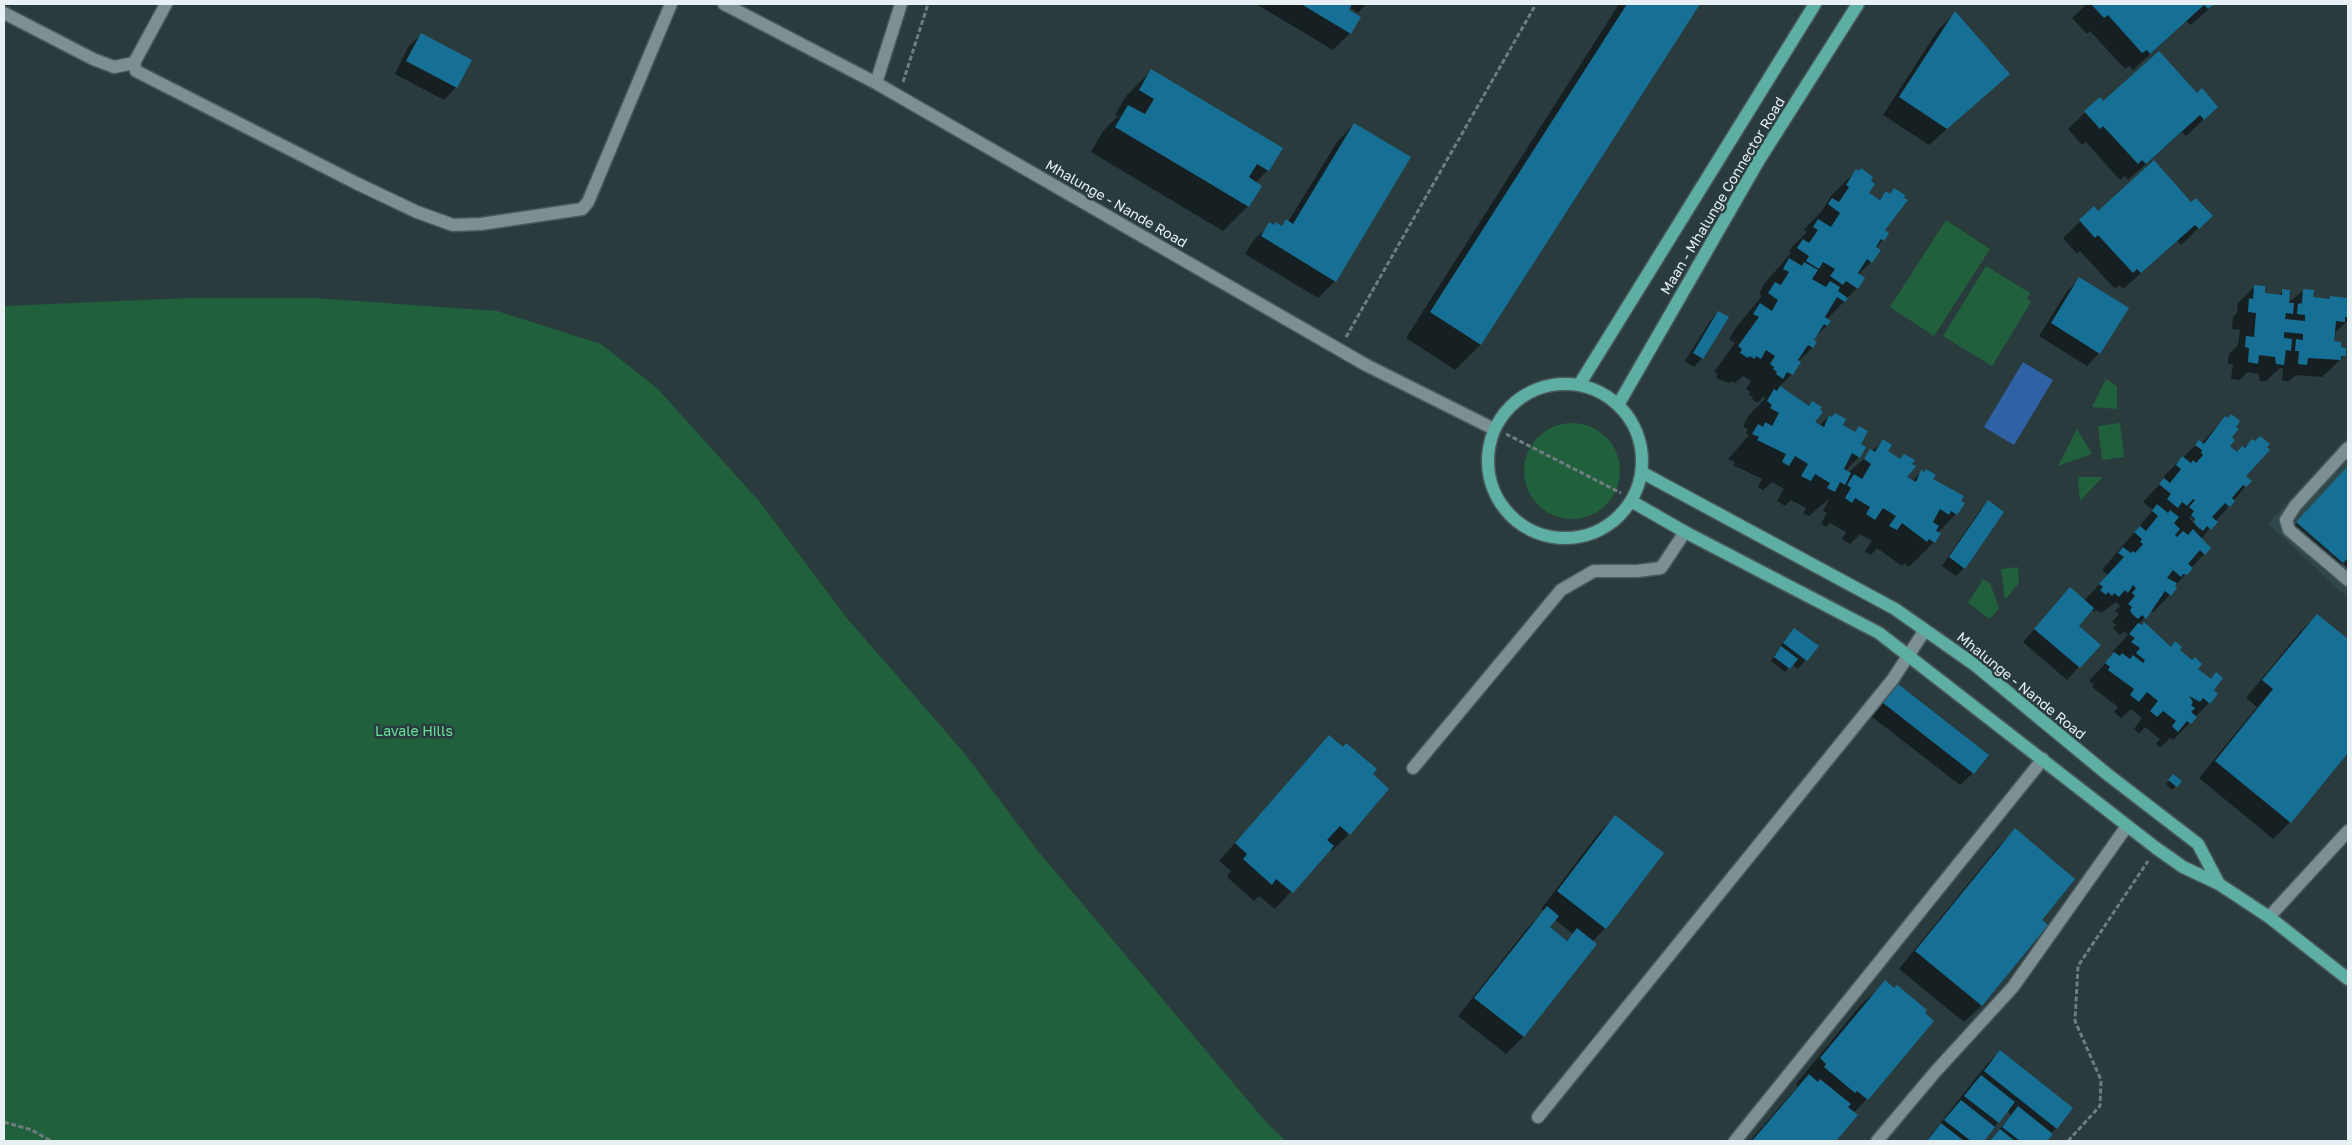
<!DOCTYPE html>
<style>
body{margin:0}
#map{position:relative;width:2352px;height:1145px;overflow:hidden;background:#2a3b3e;font-family:"Golos Text",sans-serif}
canvas{display:block}
.frame{position:absolute;inset:0;border:5px solid #e7f1f3;pointer-events:none}
</style>
<div id="map">
<canvas width="2352" height="1145"></canvas>
<div class="frame"></div>
</div>
<script>
const g = document.querySelector('canvas').getContext('2d');
g.lineJoin = 'round';
function fillPath(path, color) { g.fillStyle = color; g.fill(path, 'evenodd'); }
const shape = rows => new Path2D(rows.map(r => 'M' + r).join(''));
function strokePath(path, color, width, dash) { g.strokeStyle = color; g.lineWidth = width; g.lineCap = dash ? 'butt' : 'round'; g.setLineDash(dash || []); g.stroke(path); }
function write(font, color, halo, rows, align = 'center') {
  g.font = font + ' "Golos Text",sans-serif'; g.lineWidth = 5; g.setLineDash([]); g.textBaseline = 'middle'; g.strokeStyle = halo; g.fillStyle = color; for (const [text, x, y, turn = 0] of rows) {
    g.save(); g.translate(x, y); g.rotate((+turn || 0) * Math.PI / 180); g.textAlign = isNaN(turn) ? turn : align; if (halo) g.strokeText(text, 0, 0); g.fillText(text, 0, 0); g.restore();
  }
}
fillPath(shape([
 [2348,436,2348,598,2268,524]
]), '#2f484c');
fillPath(shape([
 [1946,220,1990,249,1934,336,1890,307],
 [1986,266,2030,293,2027,299,2031,302,1992,366,1943,336],
 [190,298,315,298,497,311,601,344,657,388,759,501,846,617,966,755,1038,851,1266,1122,1286,1141,4,1141,4,306],
 [2106,379,2117,386,2117,409,2092,407],
 [2120,423,2124,457,2102,460,2098,426],
 '1524 471a48 48 0 1 1 96 0a48 48 0 1 1-96 0Z',
 [2077,429,2092,454,2058,466],
 [2078,477,2103,477,2080,501],
 [2018,567,2019,583,2005,600,2001,569],
 [1983,579,1990,583,1999,608,1990,619,1968,603]
]), '#20603c');
fillPath(shape([
 [2023,362,2053,380,2014,445,1984,427]
]), '#2f61a5');
fillPath(shape([
 [1256,4,1366,4,1358,13,1349,7,1347,10,1359,18,1350,33,1333,50],
 [1619,4,1698,4,1480,345,1455,370,1406,338],
 [2087,4,2214,4,2191,25,2186,21,2133,70,2129,66,2125,69,2090,31,2087,34,2072,18],
 [1955,13,2008,74,1929,145,1883,115,1938,30],
 [421,35,456,87,444,100,395,74,408,47],
 [1151,71,1268,170,1255,183,1248,206,1223,231,1091,152,1103,131,1118,116,1115,115,1126,96],
 [2197,94,2217,107,2186,136,2182,132,2128,180,2125,176,2120,180,2086,142,2082,145,2068,129,2099,99,2103,103],
 [1354,124,1335,281,1318,298,1245,254,1253,241,1270,224,1281,226,1286,221,1288,222,1337,142],
 [1856,171,1867,193,1878,200,1886,193,1889,195,1894,190,1883,230,1888,234,1876,248,1871,262,1858,275,1857,288,1826,320,1827,325,1812,340,1812,348,1798,362,1792,374,1779,387,1808,407,1812,403,1813,423,1819,426,1829,416,1854,433,1859,427,1859,457,1845,471,1848,473,1883,441,1886,452,1905,477,1912,481,1921,472,1923,473,1926,470,1956,514,1937,533,1934,542,1909,567,1904,563,1902,566,1877,548,1871,555,1865,551,1872,541,1860,534,1850,544,1842,539,1846,532,1830,523,1826,527,1821,524,1827,513,1823,511,1830,498,1809,516,1803,513,1806,508,1791,500,1785,506,1777,501,1784,489,1772,482,1763,490,1758,487,1762,479,1733,465,1735,462,1728,459,1749,435,1746,433,1748,430,1743,426,1749,415,1766,398,1763,397,1757,403,1752,399,1753,397,1749,395,1750,392,1746,389,1751,381,1743,376,1735,383,1731,381,1729,383,1716,378,1718,374,1714,372,1735,343,1729,339,1735,329,1762,296,1759,294,1764,284,1791,253,1789,252,1793,246,1807,232,1804,230,1808,225,1822,211,1831,196],
 [2191,204,2211,216,2181,245,2177,241,2123,289,2119,285,2115,289,2080,251,2077,254,2063,238,2094,208,2098,212],
 [2080,279,2099,353,2087,366,2039,336,2067,291],
 [2255,286,2263,294,2278,296,2283,291,2287,304,2304,290,2312,298,2329,300,2331,298,2348,299,2348,320,2334,334,2333,342,2344,356,2322,377,2296,375,2289,381,2282,381,2283,368,2280,368,2266,381,2260,381,2259,374,2247,372,2240,380,2231,379,2233,364,2228,364,2229,354,2238,345,2240,330,2232,329,2233,317,2237,312,2238,303],
 [1718,312,1702,358,1694,367,1685,361,1710,321],
 [2225,417,2230,438,2228,446,2237,453,2252,441,2244,476,2250,481,2201,539,2204,554,2174,587,2170,595,2153,612,2151,610,2139,624,2170,648,2178,650,2210,680,2216,674,2209,703,2173,740,2170,738,2160,748,2156,744,2160,739,2145,727,2139,734,2134,729,2142,718,2131,709,2121,718,2114,712,2118,707,2092,687,2094,685,2089,681,2115,653,2113,651,2128,635,2124,631,2120,635,2113,628,2116,625,2112,622,2119,614,2115,611,2120,606,2116,602,2101,613,2096,610,2094,612,2091,609,2077,626,2099,645,2067,680,2023,642,2070,589,2084,601,2108,575,2102,570,2153,510,2143,502,2161,483,2165,475,2199,442,2201,444],
 [2190,516,2202,528,2200,530,2189,518],
 [2348,467,2348,568,2342,563,2330,575,2285,535],
 [1988,502,1964,568,1956,576,1942,566,1980,510],
 [2317,615,2348,641,2348,751,2290,822,2273,839,2199,778,2257,707,2246,698,2300,632],
 [1794,630,1817,646,1798,669,1792,664,1785,672,1771,661,1786,638],
 [1898,686,1973,773,1960,785,1871,716],
 [1329,737,1371,774,1349,834,1332,851,1330,849,1275,909,1259,896,1254,901,1227,877,1231,871,1219,861],
 [2173,776,2180,781,2172,790,2166,784],
 [1615,817,1605,928,1592,942,1595,944,1523,1037,1506,1054,1458,1016,1530,925,1544,911,1541,909,1598,834],
 [1554,919,1573,934,1566,941,1548,927],
 [2015,830,2040,920,2046,925,1981,1006,1964,1022,1899,969,1998,847],
 [1885,982,1867,1099,1853,1113,1856,1115,1834,1141,1750,1141,1798,1086,1796,1084,1860,1006],
 [2000,1052,2056,1128,2045,1141,1990,1141,2011,1115,2007,1111,1983,1141,1926,1141,1987,1064]
]), '#0007');
fillPath(shape([
 [1301,4,1352,4,1349,10,1361,17,1351,34],
 [1627,4,1700,4,1481,345,1430,312],
 [2091,4,2215,4,2208,9,2204,5,2150,54,2147,50,2142,53,2108,15,2104,18],
 [1955,11,2010,74,1947,129,1899,97],
 [421,33,472,60,457,88,406,61],
 [2159,51,2197,93,2202,88,2218,107,2204,120,2200,115,2146,164,2142,160,2138,164,2103,126,2100,129,2084,111,2100,97,2103,101],
 [1151,69,1283,148,1269,171,1257,164,1249,177,1262,186,1249,207,1115,127,1128,105,1145,114,1154,99,1139,90],
 [1354,123,1411,157,1336,282,1261,236,1269,222,1274,225,1276,222,1282,226,1286,219,1293,224],
 [2154,160,2191,202,2196,198,2213,216,2199,229,2195,225,2141,273,2137,269,2133,273,2098,235,2095,238,2079,220,2094,206,2098,211],
 [1861,168,1873,177,1871,181,1875,184,1869,193,1880,200,1886,191,1890,194,1894,188,1905,195,1904,198,1908,200,1885,230,1889,233,1884,241,1881,239,1876,247,1881,250,1872,263,1867,259,1858,273,1865,278,1858,289,1846,281,1843,285,1830,276,1835,269,1823,262,1819,269,1806,261,1809,256,1797,248,1803,239,1809,243,1818,230,1813,227,1818,219,1831,227,1840,213,1828,204,1832,198,1839,202,1849,187,1846,185,1856,169,1859,171],
 [1789,258,1802,266,1804,262,1818,270,1812,279,1826,287,1830,281,1840,287,1838,291,1848,298,1845,302,1837,297,1825,317,1831,321,1827,326,1824,324,1814,340,1817,342,1813,348,1808,345,1798,360,1801,362,1793,375,1787,372,1783,379,1776,374,1777,372,1773,369,1774,367,1770,364,1775,356,1766,350,1761,359,1756,356,1755,359,1749,356,1748,358,1740,353,1742,349,1738,346,1759,317,1753,314,1760,303,1772,311,1778,300,1768,293,1775,282,1781,285,1789,272,1783,269],
 [2079,277,2129,308,2100,354,2051,323],
 [2254,285,2265,286,2265,293,2282,295,2282,289,2290,290,2289,303,2294,303,2293,314,2286,313,2285,319,2305,321,2305,315,2297,314,2298,304,2302,303,2303,289,2314,290,2313,297,2330,299,2330,296,2348,298,2348,317,2345,317,2345,322,2336,321,2334,341,2341,342,2341,347,2346,348,2346,356,2341,356,2341,360,2308,358,2307,365,2298,364,2299,351,2295,351,2296,339,2303,340,2303,334,2284,332,2284,338,2292,339,2291,351,2286,350,2284,365,2276,364,2275,357,2259,355,2258,364,2248,362,2249,348,2245,347,2246,336,2254,337,2256,313,2248,312,2249,298,2253,299],
 [1718,311,1729,317,1703,359,1693,353],
 [1780,386,1809,406,1812,401,1822,407,1820,410,1823,412,1815,422,1824,427,1829,415,1832,417,1835,413,1846,419,1843,425,1855,432,1859,426,1868,431,1861,444,1866,447,1860,458,1852,453,1844,469,1851,473,1845,485,1840,482,1835,492,1827,488,1830,483,1815,474,1811,481,1801,476,1808,464,1795,456,1789,466,1782,462,1786,454,1757,440,1759,437,1752,434,1758,424,1763,427,1765,422,1772,426,1779,413,1770,408,1772,405,1767,401,1774,389,1777,391],
 [2231,414,2240,421,2236,427,2239,429,2232,437,2235,440,2230,446,2237,452,2242,446,2245,448,2252,439,2255,441,2260,436,2270,444,2267,447,2270,450,2246,476,2252,481,2246,487,2243,485,2232,498,2235,501,2230,507,2225,503,2212,517,2218,522,2211,530,2207,526,2203,531,2197,526,2194,522,2195,519,2191,515,2194,511,2189,507,2195,500,2193,499,2187,506,2182,502,2178,508,2167,499,2171,494,2159,484,2164,478,2170,483,2181,469,2176,465,2182,456,2191,463,2193,460,2196,463,2203,455,2201,453,2202,450,2195,445,2199,440,2204,444,2225,416,2228,418],
 [1883,439,1892,445,1888,451,1900,459,1904,454,1915,460,1912,464,1916,466,1907,477,1916,482,1921,470,1924,472,1926,469,1936,475,1933,479,1964,496,1961,501,1965,503,1957,515,1951,511,1949,515,1940,509,1933,522,1939,526,1936,531,1941,533,1935,543,1929,539,1927,542,1902,523,1897,530,1889,526,1896,516,1883,508,1875,520,1866,514,1870,507,1855,498,1852,503,1845,498,1851,488,1847,485,1854,474,1862,479,1871,464,1864,459,1870,449,1875,452],
 [2348,466,2348,558,2343,563,2296,522],
 [1988,500,2004,512,1965,569,1949,557],
 [2157,504,2168,513,2170,510,2179,517,2174,523,2180,529,2175,535,2177,537,2183,531,2188,535,2193,529,2211,548,2205,555,2200,550,2188,564,2193,568,2187,575,2183,574,2181,577,2173,570,2167,578,2177,583,2175,586,2177,588,2171,596,2165,591,2146,619,2142,615,2138,619,2132,614,2130,610,2132,607,2128,604,2135,596,2132,593,2136,588,2133,585,2128,593,2125,590,2119,597,2114,593,2112,596,2108,592,2106,595,2100,590,2103,587,2099,584,2124,557,2118,553,2123,547,2131,553,2133,551,2135,553,2143,544,2140,542,2142,539,2134,532,2140,526,2146,531,2158,516,2152,511],
 [2070,587,2094,608,2079,626,2101,645,2080,668,2034,629],
 [2317,614,2348,639,2348,753,2291,823,2215,761,2273,689,2262,680],
 [2144,622,2171,647,2175,641,2182,647,2180,650,2192,660,2195,657,2202,664,2198,669,2211,679,2216,672,2223,678,2214,690,2218,694,2210,704,2203,698,2200,702,2189,696,2193,702,2191,705,2195,708,2191,712,2197,717,2191,724,2187,721,2178,732,2172,726,2176,721,2163,711,2157,717,2150,711,2158,701,2147,692,2139,702,2130,695,2134,689,2108,670,2110,667,2105,663,2114,652,2120,656,2122,653,2130,659,2133,655,2143,663,2145,660,2136,653,2140,648,2131,642,2135,638,2129,634,2138,623,2142,625],
 [1794,628,1819,646,1807,661,1783,643],
 [1781,646,1798,659,1790,669,1774,657],
 [1898,684,1989,755,1974,774,1883,703],
 [1329,735,1343,747,1346,743,1377,769,1373,774,1389,789,1350,835,1340,826,1327,840,1334,846,1293,893,1276,879,1272,885,1243,859,1247,854,1235,843],
 [2173,774,2182,781,2177,787,2168,780],
 [1615,815,1664,853,1606,929,1557,891],
 [2015,828,2075,879,2042,920,2048,925,1982,1006,1915,951],
 [1547,906,1559,916,1550,927,1567,941,1577,928,1597,944,1524,1037,1474,998],
 [1885,980,1894,988,1897,985,1927,1010,1925,1013,1934,1021,1868,1100,1857,1091,1855,1093,1824,1067,1826,1064,1820,1058],
 [2000,1050,2073,1108,2057,1129,1984,1071],
 [1809,1074,1818,1082,1820,1079,1851,1104,1848,1107,1858,1115,1836,1141,1752,1141],
 [1981,1075,2015,1102,1999,1123,1964,1096],
 [1961,1100,1995,1127,1984,1141,1971,1141,1944,1120],
 [2018,1106,2053,1134,2047,1141,2020,1141,2002,1127],
 [1941,1123,1964,1141,1927,1141],
 [2000,1129,2015,1141,1990,1141]
]), '#167095');
const minor = shape([
 [166,4,134,63,136,71,356,183,417,212,453,225,481,224,582,209,588,202,671,4],
 [724,4,876,83,1366,365,1494,429],
 [4,13,93,59,114,67,134,63],
 [876,83,901,4],
 [2348,448,2295,506,2286,520,2289,530,2348,580],
 [1413,768,1561,590,1594,571,1637,571,1661,568,1685,532],
 [2269,917,2348,831],
 [1538,1117,1893,679,1925,630],
 [1735,1141,2043,759],
 [1877,1141,1936,1071,2013,987,2127,826]
]);
const major = shape([
 '1488 461a77 77 0 1 1 154 0a77 77 0 1 1-154 0Z',
 [1579,385,1815,4],
 [1618,405,1759,160,1858,4],
 [1643,473,1895,609,1975,665,2107,774,2198,844,2219,884],
 [1631,501,1685,532,1879,633,2156,848,2183,867,2219,884,2269,917,2348,979]
]);
strokePath(minor, '#49585b', 15);
strokePath(major, '#49585b', 15);
strokePath(shape([
 [903,82,928,4],
 [1346,337,1536,4],
 [1506,434,1621,493],
 [4,1122,32,1130,51,1141],
 [2068,1141,2100,1106,2101,1080,2075,1021,2078,966,2148,861]
]), '#6f7d80', 3, [5, 2.5]);
strokePath(minor, '#7c8f92', 12);
strokePath(major, '#5daea3', 12);
write('14px', '#e7f1f3', '#2a3b3e', [
 ["Maan - Mhalunge Connector Road",1723,196,-59],
 ["Mhalunge - Nande Road",1116,204,30],
 ["Mhalunge - Nande Road",2021,686,39]
]);
write('14px', '#67e29a', '#2a3b3e', [
 ["Lavale Hills",414,732]
]);
</script>
